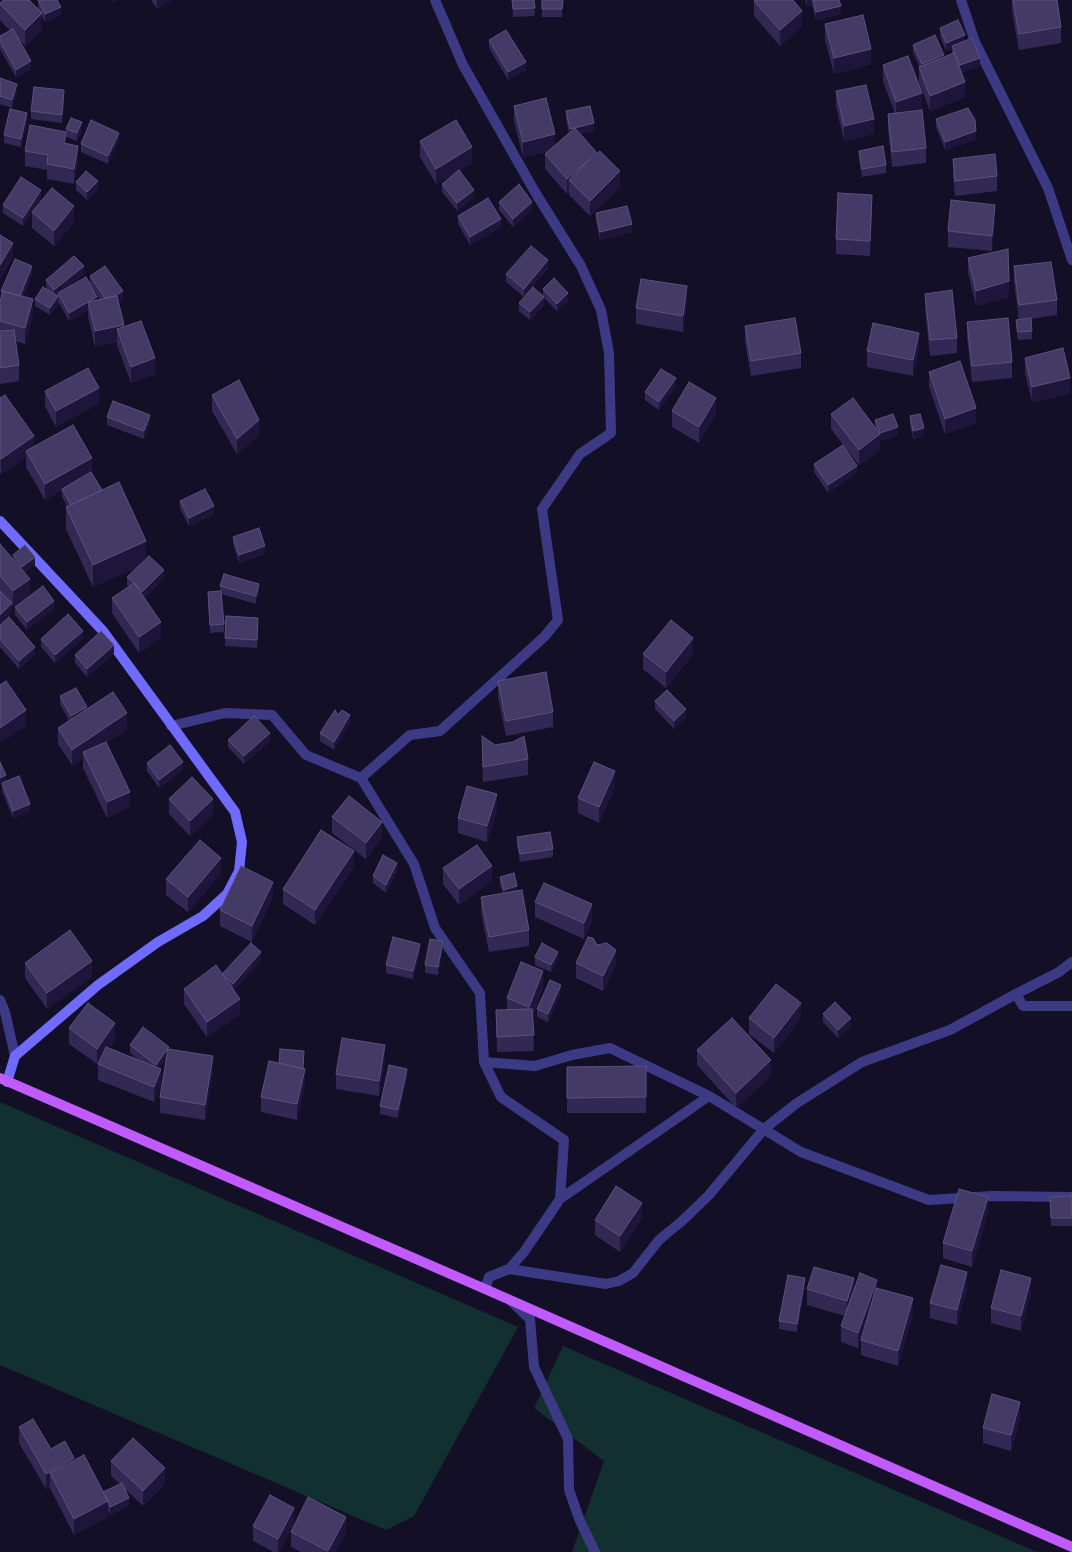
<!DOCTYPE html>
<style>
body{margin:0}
canvas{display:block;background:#130f26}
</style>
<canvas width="1072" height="1552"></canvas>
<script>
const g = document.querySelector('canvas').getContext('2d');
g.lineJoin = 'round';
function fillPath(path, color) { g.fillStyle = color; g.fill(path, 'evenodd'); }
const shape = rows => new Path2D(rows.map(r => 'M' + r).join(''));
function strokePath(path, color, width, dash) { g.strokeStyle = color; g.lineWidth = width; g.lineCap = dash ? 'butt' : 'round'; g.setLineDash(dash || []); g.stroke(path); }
fillPath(shape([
 [0,1102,518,1327,414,1516,386,1530,0,1365],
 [563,1346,1037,1552,572,1552,604,1461,534,1408]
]), '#12302f');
strokePath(shape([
 [961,0,975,42,1048,188,1072,260],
 [171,726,225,713,272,715,306,755,361,778,410,735,440,731,544,637,558,620,542,509,580,454,611,433,609,353,601,310,581,266,535,192,463,65,435,0],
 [361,778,414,864,435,928,480,993,484,1062,501,1097,564,1140,560,1199],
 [1016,994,1023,1006,1072,1006],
 [0,1000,5,1012,15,1056],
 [484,1062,535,1066,572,1055,610,1048,709,1096,801,1152,929,1200,992,1196,1072,1197],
 [509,1269,606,1284,619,1281,633,1273,659,1240,682,1221,709,1195,764,1129,797,1103,862,1062,950,1030,1016,994,1059,972,1072,962],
 [485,1289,489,1277,509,1269,524,1252,560,1199,709,1096],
 [511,1301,530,1319,534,1367,568,1439,569,1490,580,1521,595,1552]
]), '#3d3a85', 10);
strokePath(shape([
 [0,521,103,631,235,812,242,842,239,871,227,894,203,916,158,942,98,985,15,1056,7,1082]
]), '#6f6bff', 10);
strokePath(shape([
 [0,1078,485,1289,1072,1547]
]), '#c25bff', 10);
fillPath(shape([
 [38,0,61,15,45,22,42,16,42,29,25,46,19,39,31,69,16,77,0,49,0,36,10,31,0,20,0,3,40,11,38,8],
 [151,0,172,0,157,9],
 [512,0,534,0,535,16,513,17],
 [563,0,562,17,542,17,542,9],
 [805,0,839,0,841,14,816,20,812,5,807,6],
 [1012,0,1057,0,1061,27,1061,43,1019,50,1012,12],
 [754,1,802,26,780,46,754,16],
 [825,24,871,64,834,74,825,40],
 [940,28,965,41,980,66,962,72,965,97,930,111,919,82,919,66,913,53,913,45,944,57,952,53,952,48,946,51,940,36],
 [489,40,526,70,508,80,489,48],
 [883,65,922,108,916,110,926,148,926,163,892,167,888,129,888,114,895,113,883,81],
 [0,78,17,92,12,108,0,104],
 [836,91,874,134,844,141,836,106],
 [64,98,62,123,31,119,31,111],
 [514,106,555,145,569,133,566,119,566,111,594,131,580,134,620,187,590,216,569,195,569,192,567,194,545,169,545,154,549,151,523,157,514,121],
 [936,119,976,139,945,150,936,127],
 [27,121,21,147,4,143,4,135],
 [66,129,82,130,77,141,66,137],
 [119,140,108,164,81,152,81,144],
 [420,141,472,163,459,170,474,197,457,211,442,192,442,184,457,172,436,184,420,157],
 [66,144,78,162,74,184,47,179,47,170,25,166,25,151],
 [859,151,886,165,886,173,862,177,859,159],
 [953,159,997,176,997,191,955,196,953,175],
 [76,182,98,189,87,200,76,190],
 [41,198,23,226,3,213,3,205],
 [499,202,532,210,513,227,499,210],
 [872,210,870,256,836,254,836,239],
 [32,212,74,222,54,246,32,228],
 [596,213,632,232,600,240,596,221],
 [458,216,501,227,470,245,458,224],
 [995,220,992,251,948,247,948,231],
 [968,258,1009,297,976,306,968,273],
 [1014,266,1057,300,1057,315,1029,319,1032,331,1032,339,1018,340,1016,328,1016,320,1019,320,1014,282],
 [548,268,524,297,506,282,506,274],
 [32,274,23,296,33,315,25,344,15,341,19,365,19,381,0,384,0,301,1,298,1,291],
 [84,274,66,288,90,284,90,276,123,299,118,302,124,327,155,374,131,383,117,345,117,342,95,347,88,317,88,310,69,321,58,301,58,296,57,296,58,304,50,315,35,306,35,299,47,289,46,287,46,280],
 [90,284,100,299,97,300],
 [543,289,568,301,557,311,544,298,544,305,530,320,519,311,519,303,543,296],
 [925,294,957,338,957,353,930,356,925,309],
 [687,302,683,332,636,324,636,308],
 [967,322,1012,362,1012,378,972,382,967,337],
 [745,326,801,353,801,368,751,376,745,342],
 [919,348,913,376,867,367,867,351],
 [1025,358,1070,394,1032,402,1025,373],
 [929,372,976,423,945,434,929,387],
 [676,386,659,410,645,400,645,392],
 [45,391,99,403,56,427,45,406],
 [212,395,259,435,237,454,212,411],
 [0,398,34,447,92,473,146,559,164,578,144,598,161,637,139,653,112,613,112,598,129,587,127,585,127,577,138,567,93,587,66,529,66,507,67,506,62,497,62,490,45,500,26,467,26,457,1,474,0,473],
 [672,411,716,414,699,443,672,427],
 [831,414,875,428,875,420,898,435,880,441,880,450,859,465,831,429],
 [910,416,924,436,913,439,910,424],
 [107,417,150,423,144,439,107,425],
 [814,464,857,473,828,493,814,472],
 [180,501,214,514,189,526,180,509],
 [233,537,265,554,239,563,233,544],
 [0,544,13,559,13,555,35,565,24,573,30,594,13,607,12,605,12,611,0,623],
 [220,586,259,592,256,604,221,594,224,624,224,632,210,633,208,600,208,592,220,591],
 [15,607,54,609,27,630,15,615],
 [226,616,258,618,257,648,225,646],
 [0,625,35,654,19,669,0,647],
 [83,638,55,663,41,647,41,639],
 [114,653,87,677,75,663,75,655],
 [643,654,693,654,666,688,643,669],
 [498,681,553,712,553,727,506,736,498,697],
 [60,696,127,729,106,743,130,807,107,818,83,768,83,758,72,765,58,744,58,728,69,721,60,704],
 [655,701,686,717,674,729,655,709],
 [338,715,350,722,334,750,320,741,320,733],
 [482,736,495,745,528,759,528,775,483,782],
 [228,740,270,741,244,764,228,747],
 [0,762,6,781,30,811,13,818,2,791,2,785,0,786],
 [147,763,183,770,159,788,147,771],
 [615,787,599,823,578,813,578,798],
 [169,799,213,815,190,836,169,814],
 [497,810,487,842,458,833,458,818],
 [332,817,382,837,366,859,332,833],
 [517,837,553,849,553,857,520,862,517,845],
 [354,867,315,925,283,904,283,889],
 [443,868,492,881,459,905,443,884],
 [397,871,386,893,373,883,373,876],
 [221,873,188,912,166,895,166,879],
 [500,877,517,891,529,930,529,946,489,952,481,913,481,897,503,893,500,885],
 [273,897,252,942,220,926,220,910],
 [535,902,592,920,584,939,535,917],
 [597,945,616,965,603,991,576,978,576,963],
 [443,949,438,975,425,973,425,965],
 [420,951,413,979,386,973,386,965],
 [535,957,558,960,551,972,535,965],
 [261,960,234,990,240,1014,207,1037,184,1004,184,989],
 [25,963,92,977,47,1009,25,978],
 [543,987,533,1014,534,1051,497,1052,496,1010,507,1010,507,998],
 [561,993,548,1022,537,1017,537,1009],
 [823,1014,851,1026,838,1038,823,1022],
 [749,1018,801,1018,774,1053,749,1034],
 [69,1028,115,1039,109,1048,140,1061,130,1053,130,1045,169,1049,213,1072,205,1120,160,1113,160,1097,166,1059,159,1068,161,1084,154,1102,98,1080,98,1064,101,1059,97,1064,69,1044],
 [697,1050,771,1076,736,1108,697,1065],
 [304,1059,303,1069,305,1085,297,1120,261,1112,261,1097,279,1063],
 [385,1061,379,1096,336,1089,336,1074],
 [646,1066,646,1113,567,1113,567,1067],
 [407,1077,398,1118,380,1114,380,1106],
 [1072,1196,1072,1226,1051,1226,1050,1197],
 [988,1213,972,1267,943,1258,943,1243],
 [642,1218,620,1252,595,1235,595,1220],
 [805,1286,797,1332,779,1329,779,1321],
 [877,1288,913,1314,898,1366,861,1355,861,1340,863,1334,858,1348,841,1342,841,1326,845,1316,807,1305,807,1289,854,1291],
 [967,1288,957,1325,930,1318,930,1303],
 [1031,1293,1021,1331,991,1323,991,1308],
 [1020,1418,1011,1451,983,1443,983,1428],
 [19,1427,51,1449,74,1460,103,1492,120,1484,111,1476,111,1461,165,1484,143,1506,125,1489,129,1506,110,1515,108,1511,108,1517,74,1535,50,1488,50,1487,46,1489,19,1443],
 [294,1523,279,1552,274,1552,253,1541,253,1526],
 [291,1532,346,1532,336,1552,301,1552,291,1547]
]), '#312854');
fillPath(shape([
 [112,0,118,0,112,3],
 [157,0,172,0,157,9],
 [807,0,812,0,812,5,807,6],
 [841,6,841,14,816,20,816,12],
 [61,7,61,15,45,22,45,14],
 [802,11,802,26,780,46,780,30],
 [42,13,42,29,25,46,25,30],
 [965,35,965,43,952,46,952,48,946,51,946,43],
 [871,49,871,64,834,74,834,58],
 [944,55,944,63,922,72,922,64],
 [980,58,980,66,960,73,960,65],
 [31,61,31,69,16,77,16,70],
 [526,62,526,70,508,80,508,72],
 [965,82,965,97,930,111,930,96],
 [17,84,17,92,12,108,12,100],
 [64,90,64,98,62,123,62,115],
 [922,93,922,108,896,118,896,102],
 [27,113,27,121,21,147,21,139],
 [874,119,874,134,844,141,844,126],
 [82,122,82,130,77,141,77,133],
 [594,123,594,131,570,136,570,129],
 [976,131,976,139,945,150,945,142],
 [66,132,66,147,64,143],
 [119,133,119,140,108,164,108,156],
 [555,134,555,149,523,157,523,142],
 [78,146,78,162,74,184,74,169],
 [472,147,472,163,436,184,436,169],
 [591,158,569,180,569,192,567,194,567,179],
 [620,171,620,187,590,216,590,201],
 [98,181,98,189,87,200,87,192],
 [41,190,41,198,23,226,23,218],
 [474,190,474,197,457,211,457,203],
 [872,195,872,210,870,256,870,241],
 [532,202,532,210,513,227,513,219],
 [995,205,995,220,992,251,992,236],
 [74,206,74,222,54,246,54,231],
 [501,219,501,227,470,245,470,237],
 [632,224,632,232,600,240,600,232],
 [13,243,13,258,0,280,0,265],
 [548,260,548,268,524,297,524,289],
 [32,266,32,274,18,306,18,298],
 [84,266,84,274,59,295,58,293,58,296,54,298,54,290],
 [1009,281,1009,297,976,306,976,291],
 [687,286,687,302,683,332,683,316],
 [123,291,123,299,107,309,107,301],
 [568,293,568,301,557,311,557,304],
 [58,296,58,304,50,315,50,308],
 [97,297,97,305,88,302],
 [544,297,544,305,530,320,530,312],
 [33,299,33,315,25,344,25,328],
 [88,302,88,310,69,321,69,313],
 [124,325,124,341,117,329,117,342,95,347,95,331],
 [919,333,919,348,913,376,913,360],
 [155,358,155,374,131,383,131,367],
 [676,378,676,386,659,410,659,402],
 [1070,378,1070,394,1032,402,1032,387],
 [99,388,99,403,56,427,56,411],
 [716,398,716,414,699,443,699,427],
 [976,408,976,423,945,434,945,419],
 [150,415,150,423,144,439,144,431],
 [259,420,259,435,237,454,237,439],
 [898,427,898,435,880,441,880,450,859,465,859,450,880,433],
 [924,428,924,436,913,439,913,431],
 [34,436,34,451,26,451,26,457,1,474,1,459],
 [92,458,92,473,45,500,45,484],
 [857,466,857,473,828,493,828,485],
 [214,506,214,514,189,526,189,518],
 [146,541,146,564,93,587,93,565],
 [265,546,265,554,239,563,239,555],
 [35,557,35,565,22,575,22,567],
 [164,570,164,578,142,600,142,592],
 [30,579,30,594,13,607,13,591],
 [259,584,259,592,256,604,256,596],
 [54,601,54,609,27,630,27,622],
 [12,603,12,611,0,623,0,615],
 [161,622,161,637,139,653,139,637],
 [83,631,83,638,55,663,55,655],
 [693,638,693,654,666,688,666,672],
 [114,645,114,653,87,677,87,669],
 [35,647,35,654,19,669,19,661],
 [87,707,87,715,71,724,71,716],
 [686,709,686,717,674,729,674,721],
 [26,710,26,726,0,743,0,728],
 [127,713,127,729,85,757,83,752,83,758,72,765,72,750],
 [350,715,350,722,334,750,334,742],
 [270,733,270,741,244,764,244,756],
 [183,762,183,770,159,788,159,780],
 [615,771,615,787,599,823,599,807],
 [6,775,6,783,2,783,2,785,0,786,0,778],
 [130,792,130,807,107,818,107,802],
 [497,794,497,810,487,842,487,826],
 [213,799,213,815,190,836,190,821],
 [30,804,30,811,13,818,13,811],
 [382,822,382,837,366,859,366,843],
 [354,851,354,867,315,925,315,910],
 [221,858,221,873,188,912,188,897],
 [397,863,397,871,386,893,386,885],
 [492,866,492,881,459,905,459,889],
 [273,882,273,897,252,942,252,926],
 [517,886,517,894,504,898,504,890],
 [592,904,592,920,584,939,584,923],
 [443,941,443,949,438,975,438,967],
 [420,944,420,951,413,979,413,971],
 [616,950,616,965,603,991,603,976],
 [261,952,261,960,233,991,233,984],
 [558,952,558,960,551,972,551,965],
 [92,961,92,977,47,1009,47,993],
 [543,971,543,987,529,1022,529,1007],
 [561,985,561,993,548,1022,548,1014],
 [240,999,240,1014,207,1037,207,1022],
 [801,1003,801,1018,774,1053,774,1038],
 [851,1018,851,1026,838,1038,838,1030],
 [115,1023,115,1039,97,1064,97,1049],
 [385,1045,385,1061,379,1096,379,1081],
 [169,1047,169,1054,156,1072,156,1065],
 [213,1056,213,1072,205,1120,205,1105],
 [771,1060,771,1076,736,1108,736,1093],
 [161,1069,161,1084,154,1102,154,1087],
 [305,1069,305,1085,297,1120,297,1104],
 [407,1069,407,1077,398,1118,398,1110],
 [988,1197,988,1213,972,1267,972,1251],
 [642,1203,642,1218,620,1252,620,1236],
 [967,1272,967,1288,957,1325,957,1310],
 [805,1278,805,1286,797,1332,797,1324],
 [854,1278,854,1293,847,1316,847,1301],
 [1031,1278,1031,1293,1021,1331,1021,1316],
 [877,1280,877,1295,858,1348,858,1333],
 [913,1298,913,1314,898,1366,898,1351],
 [1020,1402,1020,1418,1011,1451,1011,1435],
 [74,1458,74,1473,50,1473,50,1487,46,1489,46,1474],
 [165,1468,165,1484,143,1506,143,1491],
 [129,1498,129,1506,110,1515,110,1507],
 [108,1501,108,1517,74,1535,74,1519],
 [294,1508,294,1523,279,1552,278,1552,278,1539],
 [346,1517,346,1532,336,1552,328,1552,328,1551]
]), '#1d163a');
const building = shape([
 [4,0,29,0,42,13,25,30,0,4,0,3,4,0],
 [38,0,57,0,61,7,45,14,38,0],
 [512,0,534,0,535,8,513,9,512,0],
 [542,0,563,0,562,9,542,9,542,0],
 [755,0,793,0,802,11,780,30,754,1,755,0],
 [813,0,839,0,841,6,816,12,813,0],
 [1013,0,1057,0,1061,27,1019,34,1013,0],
 [863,15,871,49,834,58,825,24,863,15],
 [958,20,965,35,946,43,940,28,958,20],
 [13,29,31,61,16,70,0,41,0,36,13,29],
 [506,30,526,62,508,72,489,40,506,30],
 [935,35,944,55,922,64,913,45,935,35],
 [972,38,980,58,960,65,952,46,972,38],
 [954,53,965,82,930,96,919,67,954,53],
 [908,56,922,93,896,102,883,65,908,56],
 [0,78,17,84,12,100,0,96,0,78],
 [866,85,874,119,844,126,836,91,866,85],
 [34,87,64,90,62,115,31,111,34,87],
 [546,98,555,134,523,142,514,106,546,98],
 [590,106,594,123,570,129,566,111,590,106],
 [968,108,975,120,976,131,945,142,936,119,968,108],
 [10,109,27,113,21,139,4,135,10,109],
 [922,110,926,148,892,152,888,114,922,110],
 [71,118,82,122,77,133,66,129,71,118],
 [91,120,119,133,108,156,81,144,91,120],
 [456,120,472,147,436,169,420,141,456,120],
 [30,125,66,132,64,143,78,146,74,169,47,164,48,155,25,151,30,125],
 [575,128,597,153,600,151,620,171,590,201,569,180,591,158,567,179,545,154,575,128],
 [883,146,886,165,862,169,859,151,883,146],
 [995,154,997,176,955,181,953,159,995,154],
 [459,170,474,190,457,203,442,184,459,170],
 [86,171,98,181,87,192,76,182,86,171],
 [21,177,41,190,23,218,3,205,21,177],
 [519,184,532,202,513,219,499,202,519,184],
 [52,188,74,206,54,231,32,212,52,188],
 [838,193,872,195,870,241,836,239,838,193],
 [488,198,501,219,470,237,458,216,488,198],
 [951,200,995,205,992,236,948,231,951,200],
 [627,206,632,224,600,232,596,213,627,206],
 [0,235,13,243,0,265,0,235],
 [531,246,548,260,524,289,506,274,531,246],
 [1008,249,1009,281,976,291,968,258,1008,249],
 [74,256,84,266,54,290,46,280,74,256],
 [15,259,32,266,20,296,1,291,15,259],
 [1051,262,1057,300,1019,305,1014,266,1051,262],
 [105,266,123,291,115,296,105,298,90,276,105,266],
 [86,277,97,297,88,302,69,313,58,293,86,277],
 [554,278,568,293,557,304,543,289,554,278],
 [641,279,687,286,683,316,636,308,641,279],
 [43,287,58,296,50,308,35,299,43,287],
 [533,287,544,297,530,312,519,303,533,287],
 [952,290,957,338,930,340,925,294,952,290],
 [3,291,33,299,25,328,0,321,0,301,3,291],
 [117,296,124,325,95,331,88,302,117,296],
 [795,318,801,353,751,361,745,326,795,318],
 [1008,318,1012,362,972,366,967,322,1008,318],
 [1031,318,1032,331,1018,332,1016,320,1031,318],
 [141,321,155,358,131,367,117,329,141,321],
 [873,323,919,333,913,360,867,351,873,323],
 [14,330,19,365,0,368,0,331,14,330],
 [1063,348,1070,378,1032,387,1025,358,1063,348],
 [960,361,976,408,945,419,929,372,960,361],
 [88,368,99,388,56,411,45,391,88,368],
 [661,369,676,378,659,402,645,392,661,369],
 [239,380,259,420,237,439,212,395,239,380],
 [689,382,716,398,699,427,672,411,689,382],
 [5,395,34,436,1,459,0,457,0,398,5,395],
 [853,398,880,434,859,450,831,414,853,398],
 [113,401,150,415,144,431,107,417,113,401],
 [893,414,898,427,880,433,875,420,893,414],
 [920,414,924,428,913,431,910,416,920,414],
 [73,425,92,458,45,484,26,451,73,425],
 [843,445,857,466,828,485,814,464,843,445],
 [91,472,102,490,71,505,62,489,91,472],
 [119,482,146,541,93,565,66,507,119,482],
 [205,489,214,506,189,518,180,501,205,489],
 [259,528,265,546,239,555,233,537,259,528],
 [0,544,30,579,13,591,0,576,0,544],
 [25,545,35,557,22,567,13,555,25,545],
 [149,556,164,570,142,592,137,586,134,583,127,577,149,556],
 [224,574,259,584,256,596,220,586,224,574],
 [134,583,161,622,139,637,112,598,134,583],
 [43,586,54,601,27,622,15,607,43,586],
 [0,591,12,603,0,615,0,591],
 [221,591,224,624,210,625,208,592,221,591],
 [68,614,83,631,55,655,41,639,68,614],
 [226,616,258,618,257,640,225,638,226,616],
 [9,617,35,647,19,661,0,639,0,625,9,617],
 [671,620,693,638,666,672,643,654,671,620],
 [101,631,114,645,87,669,75,655,101,631],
 [546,672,553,712,506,721,498,681,546,672],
 [6,681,26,710,0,728,0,685,6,681],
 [76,688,87,707,71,716,60,696,76,688],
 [667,690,686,709,674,721,655,701,667,690],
 [113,692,127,713,72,750,58,728,113,692],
 [335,710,338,715,342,710,350,715,334,742,320,733,335,710],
 [254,716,270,733,244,756,228,740,254,716],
 [482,736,495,745,513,742,524,736,528,759,483,767,482,736],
 [106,742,130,792,107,802,83,752,106,742],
 [170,745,183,762,159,780,147,763,170,745],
 [0,762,6,775,0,778,0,762],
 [594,762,615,771,599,807,578,798,594,762],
 [19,776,30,804,13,811,2,783,19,776],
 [192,777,213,799,190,821,169,799,192,777],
 [467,786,497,794,487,826,458,818,467,786],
 [349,796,382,822,366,843,332,817,349,796],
 [321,830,354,851,315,910,283,889,321,830],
 [550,832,553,849,520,854,517,837,550,832],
 [200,840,221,858,188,897,166,879,200,840],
 [477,845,492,866,459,889,443,868,477,845],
 [383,855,397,863,386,885,373,876,383,855],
 [241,866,273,882,252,926,220,910,241,866],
 [514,873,517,886,504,890,500,877,514,873],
 [544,883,592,904,584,923,535,902,544,883],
 [522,890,529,930,489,937,481,897,522,890],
 [70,930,92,961,47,993,25,963,70,930],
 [393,937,420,944,413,971,386,965,393,937],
 [588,937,593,938,597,945,607,943,616,950,603,976,576,963,588,937],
 [430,939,443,941,438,967,425,965,430,939],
 [251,943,261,952,233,984,222,974,251,943],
 [542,943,558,952,551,965,535,957,542,943],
 [521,962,543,971,529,1007,507,998,521,962],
 [216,965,240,999,207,1022,184,989,216,965],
 [550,980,561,985,548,1014,537,1009,550,980],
 [776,984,801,1003,774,1038,749,1018,776,984],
 [835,1002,851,1018,838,1030,823,1014,835,1002],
 [88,1003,115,1023,97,1049,69,1028,88,1003],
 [532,1009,534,1035,497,1037,496,1010,532,1009],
 [732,1018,771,1060,736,1093,697,1050,732,1018],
 [143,1027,169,1047,156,1065,130,1045,143,1027],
 [342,1038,385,1045,379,1081,336,1074,342,1038],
 [106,1047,161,1069,154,1087,98,1064,106,1047],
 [168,1049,213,1056,205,1105,160,1097,168,1049],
 [280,1049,304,1051,303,1069,279,1063,280,1049],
 [269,1061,305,1069,297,1104,261,1097,269,1061],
 [389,1065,407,1069,398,1110,380,1106,389,1065],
 [646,1066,646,1097,567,1098,567,1067,646,1066],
 [616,1186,642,1203,620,1236,595,1220,616,1186],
 [959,1189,988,1197,972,1251,943,1243,959,1189],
 [1072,1196,1072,1218,1051,1218,1050,1197,1072,1196],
 [941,1265,967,1272,957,1310,930,1303,941,1265],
 [814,1267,854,1278,847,1301,807,1289,814,1267],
 [1001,1270,1031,1278,1021,1316,991,1308,1001,1270],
 [860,1273,877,1280,858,1333,841,1326,860,1273],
 [788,1275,805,1278,797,1324,779,1321,788,1275],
 [876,1288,913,1298,898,1351,861,1340,876,1288],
 [992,1394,1020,1402,1011,1435,983,1428,992,1394],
 [33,1419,51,1449,65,1441,74,1458,46,1474,19,1427,33,1419],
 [133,1438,165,1468,143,1491,111,1461,133,1438],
 [84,1455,108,1501,74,1519,50,1473,84,1455],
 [122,1483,129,1498,110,1507,108,1501,103,1492,122,1483],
 [270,1495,294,1508,278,1539,253,1526,270,1495],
 [308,1497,346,1517,328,1551,291,1532,308,1497]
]);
fillPath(building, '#433a66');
strokePath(building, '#5a527e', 1);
</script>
